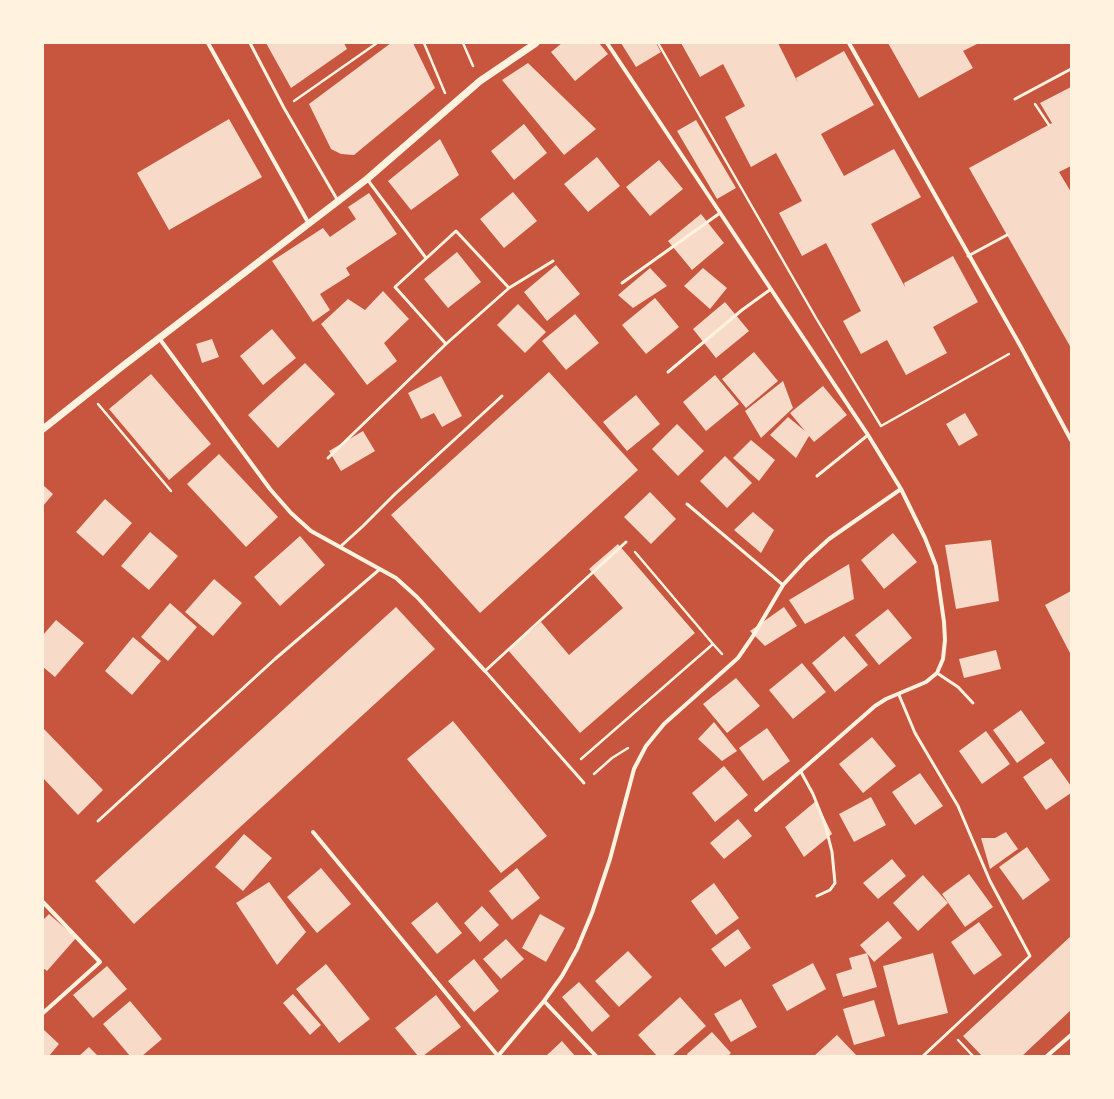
<!DOCTYPE html>
<style>
body{margin:0}
#map{position:relative;width:1114px;height:1099px;overflow:hidden;background:#c8553d;font-family:Lato,sans-serif}
canvas{display:block}
.frame{position:absolute;inset:0;border:44px solid #fff3e0;pointer-events:none}
</style>
<div id="map">
<canvas width="1114" height="1099"></canvas>
<div class="frame"></div>
</div>
<script>
const g = document.querySelector('canvas').getContext('2d');
g.lineJoin = 'round';
function fillPath(path, color) { g.fillStyle = color; g.fill(path, 'evenodd'); }
const shape = rows => new Path2D(rows.map(r => 'M' + r).join(''));
function strokePath(path, color, width, dash) { g.strokeStyle = color; g.lineWidth = width; g.lineCap = dash ? 'butt' : 'round'; g.setLineDash(dash || []); g.stroke(path); }
fillPath(shape([
 [266,43,344,43,347,49,291,88],
 [391,43,413,43,435,88,354,155,341,154,331,149,309,104],
 [562,43,599,43,608,54,575,81,551,52],
 [621,43,656,43,661,52,636,67],
 [681,43,778,43,798,83,796,78,844,51,874,105,821,134,844,176,894,149,921,197,871,224,905,287,904,283,953,256,978,302,933,327,947,353,906,375,887,340,861,354,843,321,861,311,826,243,802,256,779,213,802,201,776,153,751,167,725,117,745,106,723,64,700,77],
 [888,43,979,43,963,51,973,68,919,98],
 [528,63,596,129,564,155,502,80],
 [1071,87,1071,166,1059,172,1071,192,1071,348,969,168,1052,123,1040,103],
 [229,119,262,177,169,230,137,173],
 [696,120,736,188,717,199,677,131],
 [524,124,547,153,514,180,491,151],
 [440,139,459,175,411,210,388,181],
 [597,157,620,186,588,212,564,184],
 [659,160,683,189,650,216,626,187],
 [513,192,537,221,504,248,480,219],
 [369,193,397,234,346,268,350,275,320,294,330,310,313,322,272,261,323,228,330,237,356,219,348,207],
 [701,214,724,243,692,270,668,241],
 [457,252,481,282,448,308,424,279],
 [556,265,580,294,547,321,524,292],
 [650,268,667,286,633,308,618,295],
 [703,268,727,288,710,309,684,286],
 [383,291,409,319,384,343,397,361,367,385,321,324,348,299,365,310],
 [655,298,679,327,646,354,622,325],
 [725,302,749,331,716,358,693,329],
 [518,304,546,332,525,353,497,325],
 [575,314,599,343,566,370,542,341],
 [272,329,296,358,263,385,240,356],
 [212,339,219,357,202,363,196,344],
 [754,352,778,381,746,408,722,379],
 [305,363,335,394,278,448,248,415],
 [549,372,638,470,480,613,391,515],
 [151,374,211,444,169,480,109,409],
 [715,375,739,404,706,431,683,402],
 [441,376,462,416,442,427,434,413,421,419,408,393],
 [783,381,793,408,761,438,745,411],
 [823,386,847,415,814,442,809,436,796,458,770,435,788,417,805,431,790,413],
 [636,395,660,424,627,451,603,422],
 [965,413,978,435,959,446,946,424],
 [677,424,704,451,678,476,652,449],
 [363,431,375,451,341,471,329,451],
 [751,440,775,460,759,481,733,458],
 [219,454,278,517,246,547,187,484],
 [725,456,752,483,727,508,700,481],
 [43,485,53,494,43,506],
 [650,492,676,519,651,544,624,517],
 [105,499,132,523,103,556,76,532],
 [753,512,774,530,761,553,734,530],
 [150,532,178,556,149,590,121,566],
 [893,533,917,562,884,589,861,560],
 [300,536,325,565,280,606,254,577],
 [991,540,999,601,956,609,945,545],
 [618,544,695,633,580,733,508,650,541,622,569,655,623,608,589,569],
 [849,564,854,599,805,624,789,600],
 [214,579,242,603,213,636,185,612],
 [1071,591,1071,655,1045,605],
 [170,603,197,627,168,661,141,637],
 [396,607,435,649,134,924,95,881],
 [784,607,797,626,765,646,750,631],
 [888,609,912,638,879,665,855,635],
 [56,620,84,643,55,677,43,667,43,635],
 [844,636,868,665,835,692,812,663],
 [133,637,161,661,132,695,105,671],
 [996,650,1001,669,964,678,959,659],
 [802,663,826,692,793,719,769,690],
 [736,678,760,706,727,733,703,704],
 [1021,710,1045,743,1017,763,993,730],
 [453,721,547,836,501,873,407,759],
 [714,722,737,751,722,761,698,739],
 [43,728,103,790,78,815,43,778],
 [767,728,790,761,763,781,739,748],
 [986,731,1010,764,982,784,959,751],
 [872,737,896,766,863,793,839,764],
 [1051,758,1071,786,1071,793,1046,810,1023,777],
 [724,766,748,795,715,822,692,793],
 [920,773,943,806,915,825,892,792],
 [871,797,886,825,854,842,839,814],
 [816,801,832,834,804,857,785,827],
 [738,819,752,836,724,859,710,843],
 [1006,832,1018,849,990,869,981,838,995,838],
 [244,834,272,858,243,891,215,867],
 [1027,847,1050,880,1023,900,999,867],
 [892,859,906,876,878,899,863,883],
 [321,868,351,904,317,933,287,897],
 [517,868,540,898,512,920,489,891],
 [969,874,993,907,965,927,942,894],
 [923,875,948,903,918,931,893,903],
 [269,882,306,932,277,965,236,903],
 [714,883,739,918,716,935,691,901],
 [437,902,462,933,437,954,411,923],
 [482,906,499,925,480,942,464,923],
 [49,914,76,938,47,971,43,968,43,920],
 [540,914,565,928,546,962,522,948],
 [888,921,902,938,874,962,860,945],
 [979,922,1002,955,974,975,951,942],
 [738,929,751,948,725,967,711,949],
 [1071,936,1071,1010,1022,1056,982,1056,963,1036],
 [506,939,524,959,501,979,483,959],
 [628,951,652,977,619,1007,595,981],
 [867,953,877,987,843,997,836,974,852,969,849,958],
 [933,953,948,1013,898,1025,883,966],
 [474,959,499,991,474,1012,448,981],
 [813,963,826,989,787,1011,772,985],
 [326,964,370,1019,339,1043,296,989],
 [107,966,127,989,93,1018,73,995],
 [579,982,610,1016,592,1032,562,997],
 [293,994,321,1025,310,1035,283,1003],
 [436,995,461,1027,423,1056,418,1056,395,1028],
 [680,997,706,1026,672,1056,657,1056,638,1035],
 [741,999,757,1027,731,1042,714,1014],
 [874,1000,885,1036,854,1045,843,1009],
 [130,1001,162,1039,142,1056,130,1056,103,1024],
 [43,1029,59,1044,49,1056,43,1056],
 [712,1032,731,1053,728,1056,688,1056,687,1054],
 [837,1035,857,1056,814,1056],
 [562,1041,575,1056,546,1056],
 [89,1047,98,1056,79,1056]
]), '#f7dbc8');
strokePath(shape([
 [424,43,445,93],
 [463,43,473,66],
 [658,43,816,318,881,426],
 [294,101,377,43],
 [1035,104,1049,125],
 [98,404,171,491],
 [881,426,1009,354],
 [713,644,722,654],
 [581,759,713,644,635,552],
 [594,774,612,758,628,748],
 [958,1040,973,1056]
]), '#fff3e0', 2.5);
strokePath(shape([
 [250,43,284,108,338,201],
 [1015,99,1071,69],
 [367,179,426,258],
 [968,256,1007,235],
 [622,283,720,213],
 [446,344,395,287,456,231,509,288,553,261],
 [668,372,742,310,771,289],
 [328,458,446,344,509,288],
 [817,476,868,435],
 [687,504,783,585],
 [340,547,363,526,395,494,502,396],
 [937,673,958,687,973,703],
 [899,695,915,733,958,806,990,881,1030,956,923,1056],
 [801,772,813,794,825,824,832,852,835,883,830,890,817,896],
 [584,783,485,671,626,542],
 [98,821,275,659,380,569]
]), '#fff3e0', 3);
strokePath(shape([
 [208,43,309,224],
 [607,43,868,435,901,489,925,538,936,566,944,622,945,640,943,659,937,673,926,682,886,699,875,706,756,810],
 [849,43,1021,347,1071,440],
 [159,338,270,489,291,513,311,531,396,578,417,597,485,671],
 [313,832,498,1056],
 [43,902,100,962,43,1013],
 [544,1001,596,1056],
 [498,1056,544,1001,562,976,577,949,592,913,610,859,634,769,646,746,664,724,738,658,753,636,783,585,806,560,829,539,901,489],
 [1047,1056,1071,1035]
]), '#fff3e0', 4);
strokePath(shape([
 [43,429,124,365,367,179,480,81,536,43]
]), '#fff3e0', 7);
</script>
